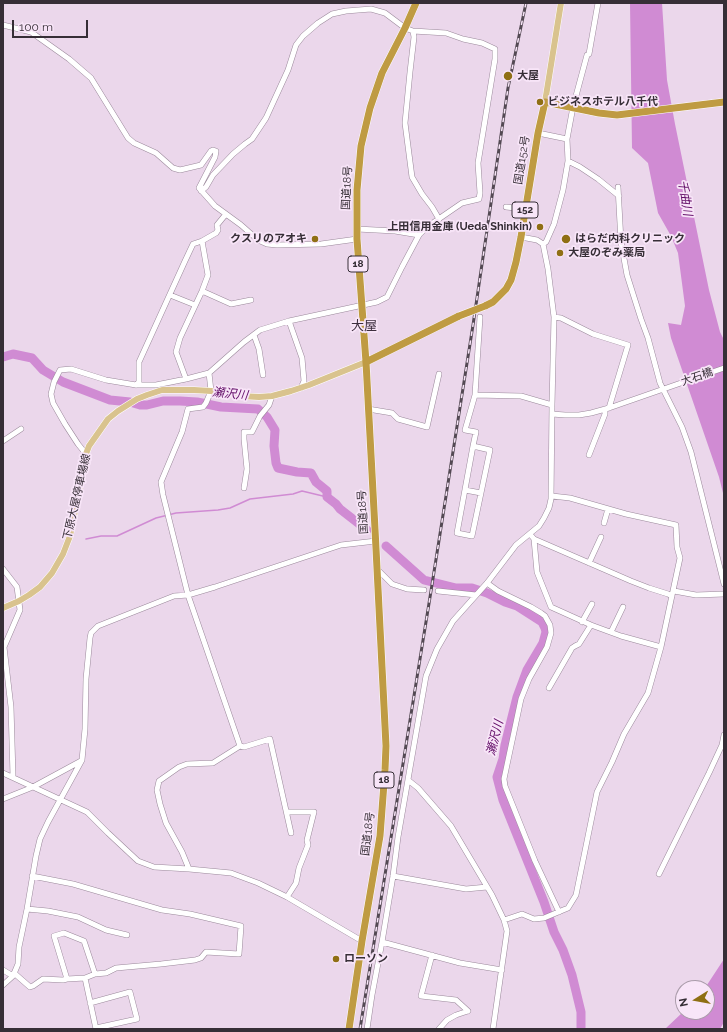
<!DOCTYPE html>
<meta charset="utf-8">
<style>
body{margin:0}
#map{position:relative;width:727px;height:1032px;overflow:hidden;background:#ebd7eb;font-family:Raleway,sans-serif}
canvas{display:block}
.frame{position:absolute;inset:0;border:4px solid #362e36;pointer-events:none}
.north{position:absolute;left:675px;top:980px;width:40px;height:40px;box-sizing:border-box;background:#f8e5f8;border:1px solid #aa9caa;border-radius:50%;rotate:259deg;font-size:11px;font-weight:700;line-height:16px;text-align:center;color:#362e36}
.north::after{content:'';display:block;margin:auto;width:14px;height:18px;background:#8f6f14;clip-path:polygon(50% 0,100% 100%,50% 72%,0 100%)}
.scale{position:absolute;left:12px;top:20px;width:76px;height:18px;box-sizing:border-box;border:2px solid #362e36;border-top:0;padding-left:5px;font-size:12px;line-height:14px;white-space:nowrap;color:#362e36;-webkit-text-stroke:3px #f8e5f8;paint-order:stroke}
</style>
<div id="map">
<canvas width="727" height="1032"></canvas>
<div class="frame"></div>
<div class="north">N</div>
<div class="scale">100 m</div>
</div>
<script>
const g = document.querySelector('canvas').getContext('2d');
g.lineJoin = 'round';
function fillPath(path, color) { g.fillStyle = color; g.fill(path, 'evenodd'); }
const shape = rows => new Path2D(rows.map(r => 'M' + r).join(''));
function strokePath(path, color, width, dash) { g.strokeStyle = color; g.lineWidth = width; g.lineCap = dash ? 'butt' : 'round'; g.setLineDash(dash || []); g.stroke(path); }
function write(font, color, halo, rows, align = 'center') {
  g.font = font + ' Raleway,"Noto Sans JP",sans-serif'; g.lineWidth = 3.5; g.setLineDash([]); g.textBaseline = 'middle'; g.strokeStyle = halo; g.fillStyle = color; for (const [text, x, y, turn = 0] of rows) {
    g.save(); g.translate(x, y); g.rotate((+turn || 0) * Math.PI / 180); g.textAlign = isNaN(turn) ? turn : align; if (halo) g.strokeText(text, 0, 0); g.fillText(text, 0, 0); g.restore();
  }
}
fillPath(shape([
 [630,3,662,3,667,80,675,124,709,290,720,332,724,340,724,497,719,477,671,338,668,323,681,325,685,306,678,253,671,236,658,213,648,163,632,148],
 [724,959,724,1022,720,1029,665,1029,683,1012,707,1012,707,988,705,988]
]), '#d08bd3');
strokePath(shape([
 [86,539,101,536,117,536,156,518,176,513,218,510,230,508,250,499,293,494,302,491,327,497]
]), '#d08bd3', 1.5);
strokePath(shape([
 [3,357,13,354,32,358,43,370,63,382,110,400,130,402,140,405,147,405,163,401,180,401,197,402,221,407,258,409,267,417,275,430,274,446,276,463,278,468,297,472,311,473,316,482,327,491,327,497,336,504,340,509,367,530],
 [386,546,424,580,456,588,472,588,487,593,505,602,517,606,542,622,545,628,546,632,543,643,527,670,517,697,505,745,503,759,497,777,503,800,544,902,554,932,563,950,572,975,581,1012,581,1029]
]), '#d08bd3', 9);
const minor = shape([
 [3,25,31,32,69,59,91,78,128,138,134,143,156,153,173,168,180,170,201,165,211,151,213,150,216,151,215,157,199,188,215,206,241,225,258,240,267,244,277,245,321,244,357,239],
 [538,133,567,139],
 [568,161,580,167,598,179,619,196],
 [618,187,621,242,627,275,641,319,648,338,660,383,682,427,691,452,724,584],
 [201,191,206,187,213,175,233,154,245,144,252,139,266,118,288,70,296,45,303,36,318,23,332,14,346,11,371,9,385,13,405,28,413,31,414,37,410,72,405,123,412,177,422,194,432,207,439,219],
 [506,207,525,209],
 [357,229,395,231,419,235,427,227,462,203,479,199,480,193,478,163,495,59,495,49,482,43,463,39,446,33,413,31],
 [202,241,216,233,218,230,217,225,226,214],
 [543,244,546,242,554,224,563,190,568,161,567,139,573,107,587,55,589,54,598,3],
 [202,291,231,304,251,300],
 [170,295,195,305],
 [554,317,561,318,593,334,628,345,609,408],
 [289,321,302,358,304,381,301,388],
 [254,335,259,349,263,375],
 [136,385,139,382,139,362,185,261,193,244,202,241,208,275,202,291,180,338,176,352,186,379],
 [475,395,521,396,552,405],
 [368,409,392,413,398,419,427,427,439,374],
 [552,414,565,415,579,415,591,413,609,408,724,368],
 [3,441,21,429],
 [473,446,490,450,472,536,457,533,473,446],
 [473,446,476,432,465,430,475,395,480,317],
 [86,454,78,444,65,424,53,403,51,394,54,382,60,370,71,369,106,380,136,385,156,385,186,379,209,373],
 [589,455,605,414,605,409],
 [244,488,247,469,244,439,244,432,252,432,260,416,269,405,272,396],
 [465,490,481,493],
 [604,523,608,509],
 [530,534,534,539,537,572,551,607,591,625,621,636,661,647],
 [534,539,631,581,649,588,668,594,672,596],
 [589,563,601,537],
 [3,569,17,587,20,610,4,647,11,707,13,776],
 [377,569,392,584,407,589,424,590],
 [487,583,498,591,531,607,541,613,545,616,550,625,551,633,547,647,529,679,521,699,504,779,505,786,535,861,559,912],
 [438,591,476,595],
 [674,591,696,595,724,594],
 [582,622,592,604],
 [611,632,623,607],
 [549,688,572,648,575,646,579,644,591,625],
 [240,746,244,747,270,739,291,833],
 [3,773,87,812,108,833,138,861,154,867,189,869,231,873,258,883,287,897,362,941],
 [408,780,418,788,451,826,492,895,504,920,507,931,493,1029],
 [3,799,33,787,81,761],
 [287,812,314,812,307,840,308,845,299,868,296,883,287,897],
 [189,869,182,852,166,823,160,804,157,790,159,781,179,767,187,764,213,763,240,746,188,595,163,495,161,482,182,432,188,409,203,407,206,403,211,391,209,373,244,342,260,330,289,321,377,302,387,297,402,267,419,235],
 [659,874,709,773,722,745,724,735],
 [32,876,73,884,162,910,190,914,241,926,239,954,206,952,201,958,195,960,161,964,116,968,106,973,95,974,85,978,67,979,54,936,64,933,84,941,95,974],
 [393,876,466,889,487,887],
 [27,909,48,911,78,917,106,930,127,935],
 [504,920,522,914,534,919,544,918,568,908,576,895,597,792,612,762,624,734,648,693,661,647,680,558,677,547,676,525,626,514,570,498,552,496],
 [382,942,460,963,502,970],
 [432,955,421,996,456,1000,468,1011],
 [3,970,13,976],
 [14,973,30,987,33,986,43,979,63,980,67,979],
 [85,978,96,1029],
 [3,985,13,976,18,964,19,947,27,909,36,856,40,839,48,822,82,760,85,729,86,679,90,638,91,633,98,626,174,596,188,595,215,587,341,545,376,541],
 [90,1003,130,992,137,1019,96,1028],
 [367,1029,372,995,382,942,393,876,398,837,426,676,437,649,453,621,487,583,516,545,539,526,544,518,549,508,551,499,552,405,554,317,548,269,543,244,537,240,521,237],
 [439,1029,447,1020,456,1015,468,1011]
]);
const major = shape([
 [545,102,561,3],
 [3,608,19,601,29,595,40,587,52,573,63,554,70,536,86,454,89,446,108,419,118,411,137,399,147,395,162,390,194,390,211,391,241,396,259,397,272,396,291,391,309,385,366,362]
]);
const highway = shape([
 [485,306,493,302,506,289,511,280,516,262,521,237,538,133,545,102,599,113,617,115,724,102],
 [366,362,459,316],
 [349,1029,362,941,380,836,385,770,386,746,375,529,366,362,357,239,357,190,361,146,370,108,382,73,405,28,416,3]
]);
strokePath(minor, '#9b899b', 6);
strokePath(major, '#fff', 7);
strokePath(highway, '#fff', 8);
strokePath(minor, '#fff', 5);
strokePath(major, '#d9c38e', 6);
strokePath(highway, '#bf9b42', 7);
const rail = shape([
 [360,1029,431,591,473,325,508,88,526,3]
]);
strokePath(rail, '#534953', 3);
strokePath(rail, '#f8e5f8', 1.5, [4.5]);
const highwayBridge = shape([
 [459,316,485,306]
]);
strokePath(highwayBridge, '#fff', 8, []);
strokePath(highwayBridge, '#bf9b42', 7);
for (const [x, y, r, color] of [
 [508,76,5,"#8f6f14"],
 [540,102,4,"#8f6f14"],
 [540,227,4,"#8f6f14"],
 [315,239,4,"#8f6f14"],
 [566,239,5,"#8f6f14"],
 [560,253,4,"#8f6f14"],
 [336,959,4,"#8f6f14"]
]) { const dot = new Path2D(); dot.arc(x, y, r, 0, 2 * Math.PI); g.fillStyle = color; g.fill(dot); strokePath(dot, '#f8e5f8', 1.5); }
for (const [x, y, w] of [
 [525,210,26],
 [358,264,20],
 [384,780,20]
]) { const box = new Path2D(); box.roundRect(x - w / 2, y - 8, w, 16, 3); g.fillStyle = '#f8e5f8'; g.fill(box); strokePath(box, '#362e36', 1); }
write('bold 10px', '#362e36', null, [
 ["152",525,210],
 ["18",358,264],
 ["18",384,780]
]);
write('bold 11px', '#362e36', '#f8e5f8', [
 ["大屋",517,76],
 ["ビジネスホテル八千代",548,102],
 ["上田信用金庫 (Ueda Shinkin)",532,227,"right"],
 ["クスリのアオキ",307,239,"right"],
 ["はらだ内科クリニック",575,239],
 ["大屋のぞみ薬局",568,253],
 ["ローソン",344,959]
], 'left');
write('11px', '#362e36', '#f8e5f8', [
 ["国道152号",522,160,-81],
 ["国道18号",347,188,-87],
 ["大石橋",697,377,-19],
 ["下原大屋停車場線",77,497,-77],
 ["国道18号",363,512,-93],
 ["国道18号",368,834,-83]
]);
write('italic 12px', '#630e68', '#f8e5f8', [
 ["千曲川",685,198,81],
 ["瀬沢川",230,394,6],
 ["瀬沢川",495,738,-76]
]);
write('13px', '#3d2e3e', '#f8e5f8', [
 ["大屋",364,326]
]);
</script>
